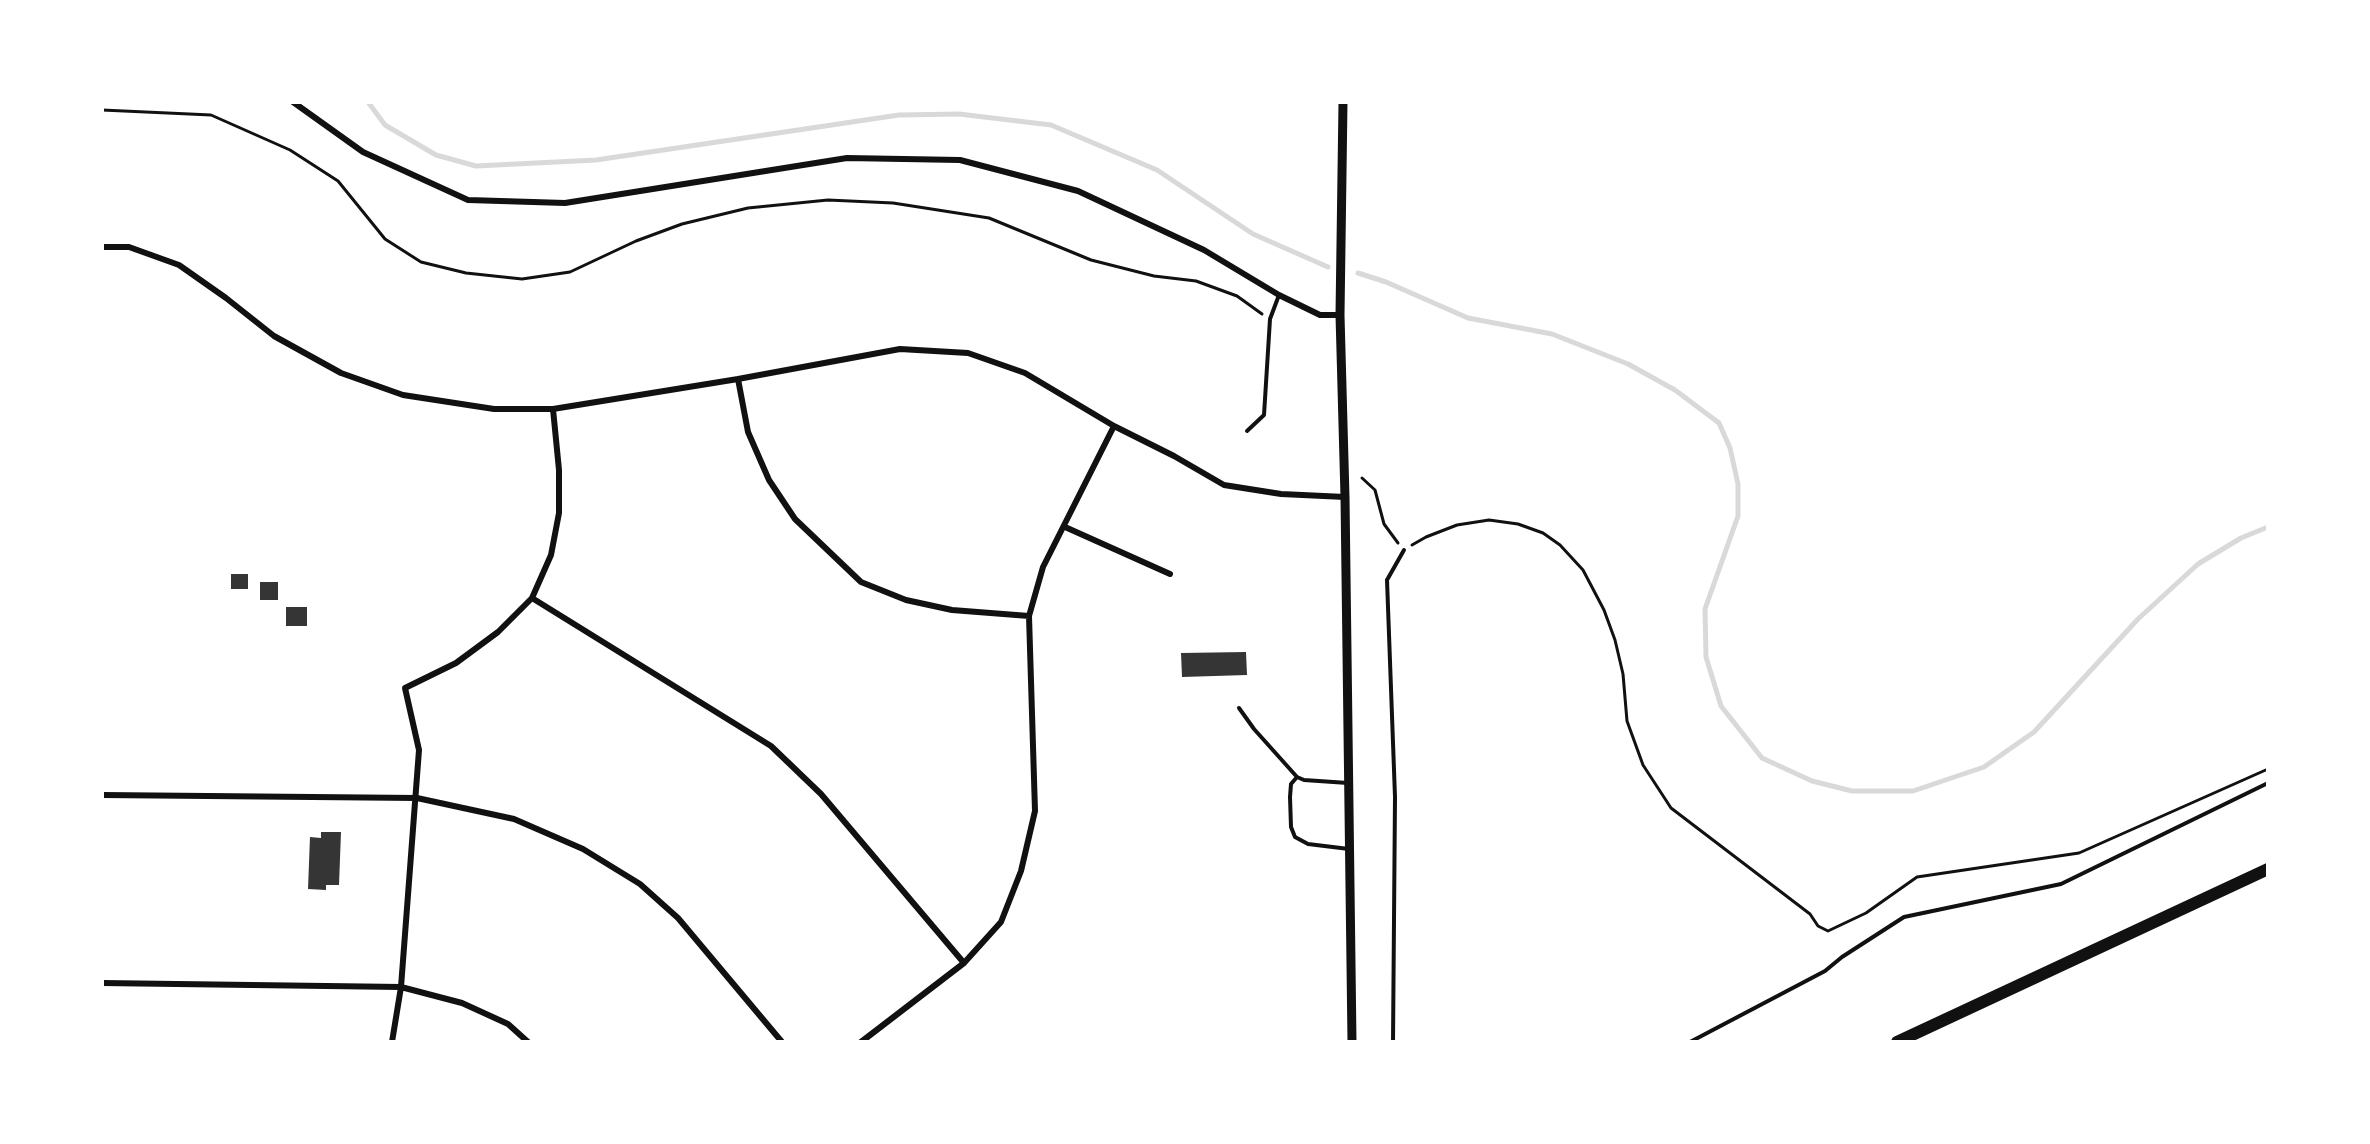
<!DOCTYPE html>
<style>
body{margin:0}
#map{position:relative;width:2370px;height:1144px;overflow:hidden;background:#fff;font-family:Signika,sans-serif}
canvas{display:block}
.frame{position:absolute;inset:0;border:104px solid #fff;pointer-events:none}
</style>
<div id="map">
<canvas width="2370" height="1144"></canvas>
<div class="frame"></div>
</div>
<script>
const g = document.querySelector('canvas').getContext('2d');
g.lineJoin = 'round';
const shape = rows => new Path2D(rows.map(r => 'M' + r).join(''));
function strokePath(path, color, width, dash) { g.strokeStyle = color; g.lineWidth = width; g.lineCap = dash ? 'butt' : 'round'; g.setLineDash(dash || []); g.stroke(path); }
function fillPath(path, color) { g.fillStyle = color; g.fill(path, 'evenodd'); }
strokePath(shape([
 [368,102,385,125,436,155,476,166,596,160,899,115,959,114,1051,125,1157,170,1253,234,1328,267],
 [1358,273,1386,282,1468,318,1552,334,1628,364,1675,390,1719,423,1730,448,1738,484,1738,516,1705,609,1706,657,1721,706,1762,758,1812,781,1852,791,1913,791,1984,767,2034,732,2138,619,2198,564,2241,538,2268,527]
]), '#d9d9d9', 5);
fillPath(shape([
 [231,574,248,574,248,589,231,589],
 [260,582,278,582,278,600,260,600],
 [286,607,307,607,307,626,286,626],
 [1246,652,1247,675,1182,677,1181,653],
 [321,832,341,832,339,885,326,885,326,890,308,889,310,837,321,838]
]), '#353535');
strokePath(shape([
 [102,110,211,115,290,150,338,181,385,239,421,262,466,273,522,279,570,272,636,241,682,224,748,208,828,200,893,203,989,218,1091,260,1154,276,1196,281,1237,296,1262,314],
 [1362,478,1375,490,1384,524,1398,543],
 [1412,545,1426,537,1457,525,1489,520,1518,524,1543,533,1560,545,1583,570,1604,610,1615,640,1623,674,1627,721,1643,765,1671,808,1810,914,1818,926,1828,931,1866,913,1917,877,2079,853,2268,769]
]), '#111', 3);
strokePath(shape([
 [1247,431,1264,415,1270,319,1279,295],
 [1239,708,1254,729,1297,777,1304,780,1348,783],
 [1297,777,1291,784,1290,797,1291,827,1295,837,1308,844,1349,849],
 [1393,1042,1395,797,1387,580,1404,550],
 [1690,1042,1825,971,1842,957,1904,917,2061,884,2268,783]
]), '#111', 4);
strokePath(shape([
 [293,102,363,152,468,200,565,203,847,158,960,160,1078,191,1204,250,1279,295,1320,315,1340,315],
 [102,247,129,247,179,265,226,298,274,336,341,373,403,395,494,409,553,409,738,379,900,349,968,353,1025,373,1114,426,1174,456,1224,485,1281,494,1345,497],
 [738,379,748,432,769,480,795,519,861,582,906,600,952,610,1029,616],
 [1065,527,1170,574],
 [532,598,771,746,821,794,964,963],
 [102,795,417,798,514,819,583,849,640,884,678,918,782,1042],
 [102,983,401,987,462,1003,508,1024,528,1042],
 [392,1042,401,987,419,750,405,688,456,663,498,632,532,598,551,555,559,513,559,470,553,409],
 [861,1042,964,963,1001,922,1021,871,1035,811,1029,616,1043,567,1114,426]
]), '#111', 6);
strokePath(shape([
 [1343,102,1340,315,1345,497,1352,1042]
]), '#111', 9);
strokePath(shape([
 [1897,1042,2268,869]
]), '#111', 12);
</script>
